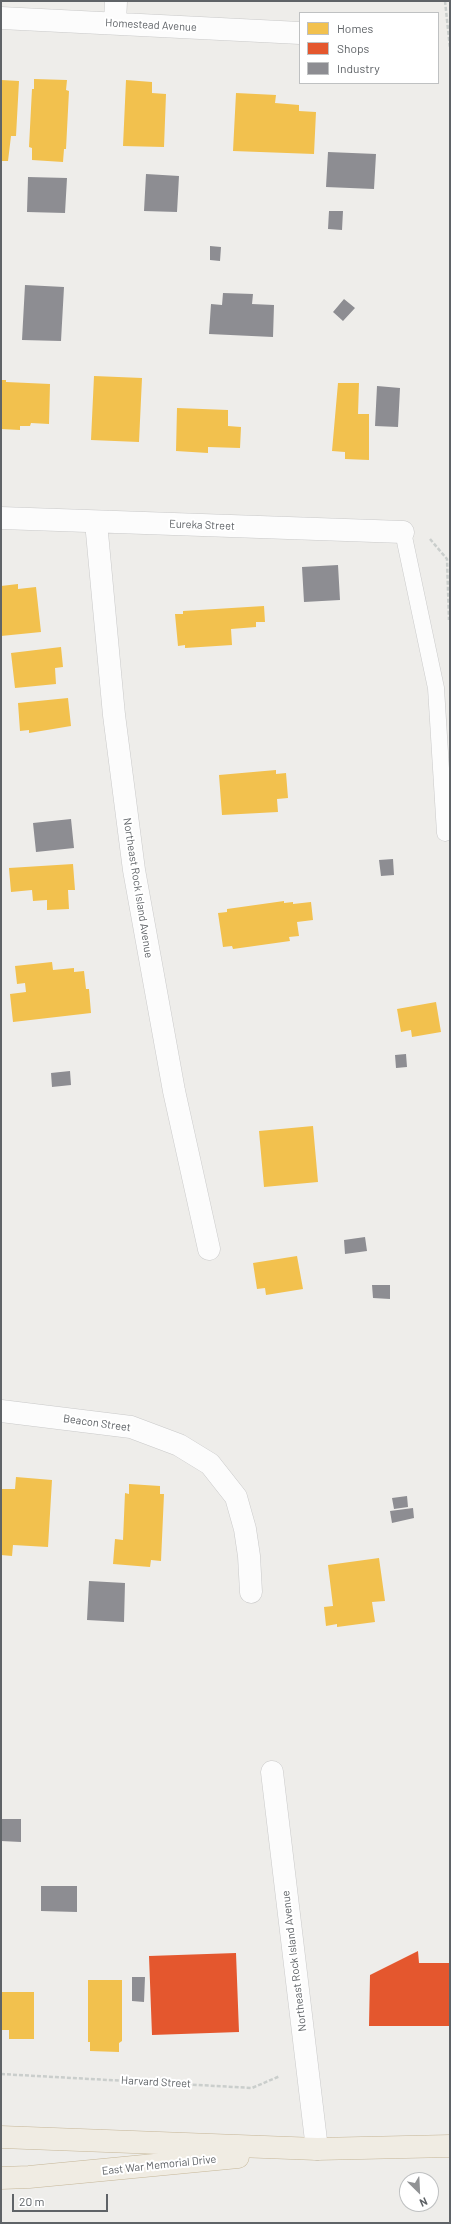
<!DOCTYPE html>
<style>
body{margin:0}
#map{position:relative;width:451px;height:2224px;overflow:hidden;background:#eeedea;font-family:Barlow,sans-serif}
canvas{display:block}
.frame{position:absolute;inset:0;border:2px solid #5f6367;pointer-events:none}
.legend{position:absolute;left:299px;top:12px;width:140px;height:72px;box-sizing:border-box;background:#fff;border:1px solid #bfc1c2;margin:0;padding:5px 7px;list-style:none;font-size:12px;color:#5f6367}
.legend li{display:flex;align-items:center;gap:8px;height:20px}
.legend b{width:20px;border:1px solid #bfc1c2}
.north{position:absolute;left:399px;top:2172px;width:40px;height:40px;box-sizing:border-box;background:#fff;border:1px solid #bfc1c2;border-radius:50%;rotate:156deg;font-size:11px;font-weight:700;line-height:16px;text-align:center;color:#5f6367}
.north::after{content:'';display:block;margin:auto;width:14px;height:18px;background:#919395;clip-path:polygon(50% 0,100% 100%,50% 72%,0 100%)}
.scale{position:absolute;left:12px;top:2194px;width:96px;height:18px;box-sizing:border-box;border:2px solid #5f6367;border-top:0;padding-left:5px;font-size:12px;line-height:14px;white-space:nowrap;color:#5f6367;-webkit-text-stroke:3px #fff;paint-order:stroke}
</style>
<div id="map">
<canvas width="451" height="2224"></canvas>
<div class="frame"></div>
<ul class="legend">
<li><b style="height:11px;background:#f2c14e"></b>Homes</li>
<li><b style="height:11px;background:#e4572e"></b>Shops</li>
<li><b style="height:11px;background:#8d8d92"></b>Industry</li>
</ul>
<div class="north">N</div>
<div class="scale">20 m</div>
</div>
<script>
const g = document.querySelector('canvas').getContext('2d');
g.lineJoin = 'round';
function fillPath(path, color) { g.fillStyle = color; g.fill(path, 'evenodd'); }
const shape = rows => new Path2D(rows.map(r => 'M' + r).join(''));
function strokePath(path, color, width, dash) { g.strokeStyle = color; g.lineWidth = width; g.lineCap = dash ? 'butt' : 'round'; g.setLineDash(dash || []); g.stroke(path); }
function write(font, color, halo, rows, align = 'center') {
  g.font = font + ' Barlow,sans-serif'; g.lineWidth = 4; g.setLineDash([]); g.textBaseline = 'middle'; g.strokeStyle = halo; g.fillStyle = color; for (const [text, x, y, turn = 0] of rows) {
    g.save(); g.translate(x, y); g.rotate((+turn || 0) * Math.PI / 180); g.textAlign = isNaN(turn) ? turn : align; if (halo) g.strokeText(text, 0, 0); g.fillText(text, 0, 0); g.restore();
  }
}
fillPath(shape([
 [34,79,67,80,66,90,69,91,66,149,64,149,63,162,32,160,32,148,29,147,32,89,34,89],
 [1,80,19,81,16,136,11,136,8,161,1,161],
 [126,80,152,82,152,93,166,94,164,147,123,146],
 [236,93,276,95,275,103,299,105,299,111,316,112,314,154,233,151],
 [94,376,142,378,139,442,91,440],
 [1,380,6,380,6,382,50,384,49,424,31,423,30,426,20,426,20,430,1,429],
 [338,383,359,383,358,414,369,414,369,460,345,459,345,452,332,451],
 [177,408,228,410,228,426,241,427,240,448,208,447,208,453,176,451],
 [18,584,18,589,36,587,41,632,1,636,1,586],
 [264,606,265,622,256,622,256,627,231,629,232,645,185,648,185,645,178,646,175,614,183,614,183,611],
 [61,647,63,667,55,668,56,684,15,688,11,653],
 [68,698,71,726,29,733,29,730,20,731,18,703],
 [276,770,276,774,286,773,288,798,277,799,278,812,222,815,219,775],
 [73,864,75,890,68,890,69,909,47,910,47,900,33,901,32,890,11,892,9,868],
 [284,901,284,903,293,902,293,904,311,902,313,920,297,922,299,936,289,937,290,941,233,949,232,946,223,947,218,913,227,912,227,909],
 [52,962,53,970,74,968,74,972,84,971,86,989,89,989,91,1013,13,1022,10,994,26,992,25,983,17,984,15,966],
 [436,1002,441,1032,412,1037,411,1030,401,1032,397,1009],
 [313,1126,318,1182,264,1187,259,1131],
 [297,1256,303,1289,266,1295,265,1288,257,1289,253,1263],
 [16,1477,52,1480,48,1547,13,1545,12,1556,1,1555,1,1489,15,1489],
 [129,1484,160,1486,160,1494,164,1494,161,1561,151,1560,150,1567,113,1564,115,1539,123,1540,125,1493,129,1494],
 [379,1558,385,1601,372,1602,375,1622,337,1627,337,1624,326,1626,324,1607,333,1606,328,1565],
 [88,1980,122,1980,122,2041,119,2043,119,2052,90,2051,90,2042,88,2042],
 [1,1992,34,1992,34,2039,9,2039,9,2030,1,2030]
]), '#f2c14e');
fillPath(shape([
 [418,1951,419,1963,450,1963,450,2026,369,2026,370,1975],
 [236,1953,239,2032,152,2035,149,1956]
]), '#e4572e');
fillPath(shape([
 [328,152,376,154,374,189,326,187],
 [146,174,179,176,177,212,144,211],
 [28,177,67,178,65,213,27,212],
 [329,211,343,211,342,230,328,229],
 [210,246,221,247,220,261,210,260],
 [25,285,64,287,61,341,22,340],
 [223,293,253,294,252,304,274,305,273,337,209,334,211,304,222,305],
 [344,299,355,308,343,321,333,312],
 [377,386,400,388,398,427,375,426],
 [338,565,340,600,304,602,302,567],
 [71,819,74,848,36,852,33,823],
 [393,859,394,875,381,876,379,860],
 [406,1054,407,1067,396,1068,395,1055],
 [70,1071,71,1085,52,1087,51,1073],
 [365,1237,367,1251,345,1254,344,1240],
 [372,1285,390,1285,390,1299,373,1298],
 [407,1496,408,1507,394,1509,392,1498],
 [413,1508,414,1518,392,1523,390,1511],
 [89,1581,125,1583,124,1622,87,1620],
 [1,1819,21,1819,21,1842,1,1841],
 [41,1886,77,1886,77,1912,41,1911],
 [132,1977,145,1977,144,2002,132,2001]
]), '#8d8d92');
const lane = shape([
 [403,532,436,688,445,833]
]);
const street = shape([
 [1,18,300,33],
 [115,23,116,1],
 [1,518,403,532],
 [96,522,114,715,134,870,174,1091,209,1249],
 [1,1411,131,1427,179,1445,210,1464,236,1497,245,1529,249,1556,251,1592],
 [272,1772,317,2149]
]);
const highway = shape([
 [1,2137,317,2149,450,2146],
 [1,2178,29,2177,238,2157]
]);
strokePath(lane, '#c9c9c9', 17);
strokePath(street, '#c9c9c9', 23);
strokePath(highway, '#c5b698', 23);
strokePath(shape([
 [445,1,450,48],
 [430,539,447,559,449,620],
 [1,2074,252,2088,280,2076]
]), '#cacecc', 2.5, [4, 2]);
strokePath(lane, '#fcfcfc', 16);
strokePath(street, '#fcfcfc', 22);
strokePath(highway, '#f0ece3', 22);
write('11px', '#5f6367', '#fff', [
 ["Homestead Avenue",151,25,3],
 ["Eureka Street",202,525,2],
 ["Northeast Rock Island Avenue",138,888,81],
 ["Beacon Street",97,1423,8],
 ["Northeast Rock Island Avenue",294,1961,-97],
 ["Harvard Street",156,2082,3],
 ["East War Memorial Drive",159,2165,-6]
]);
</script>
